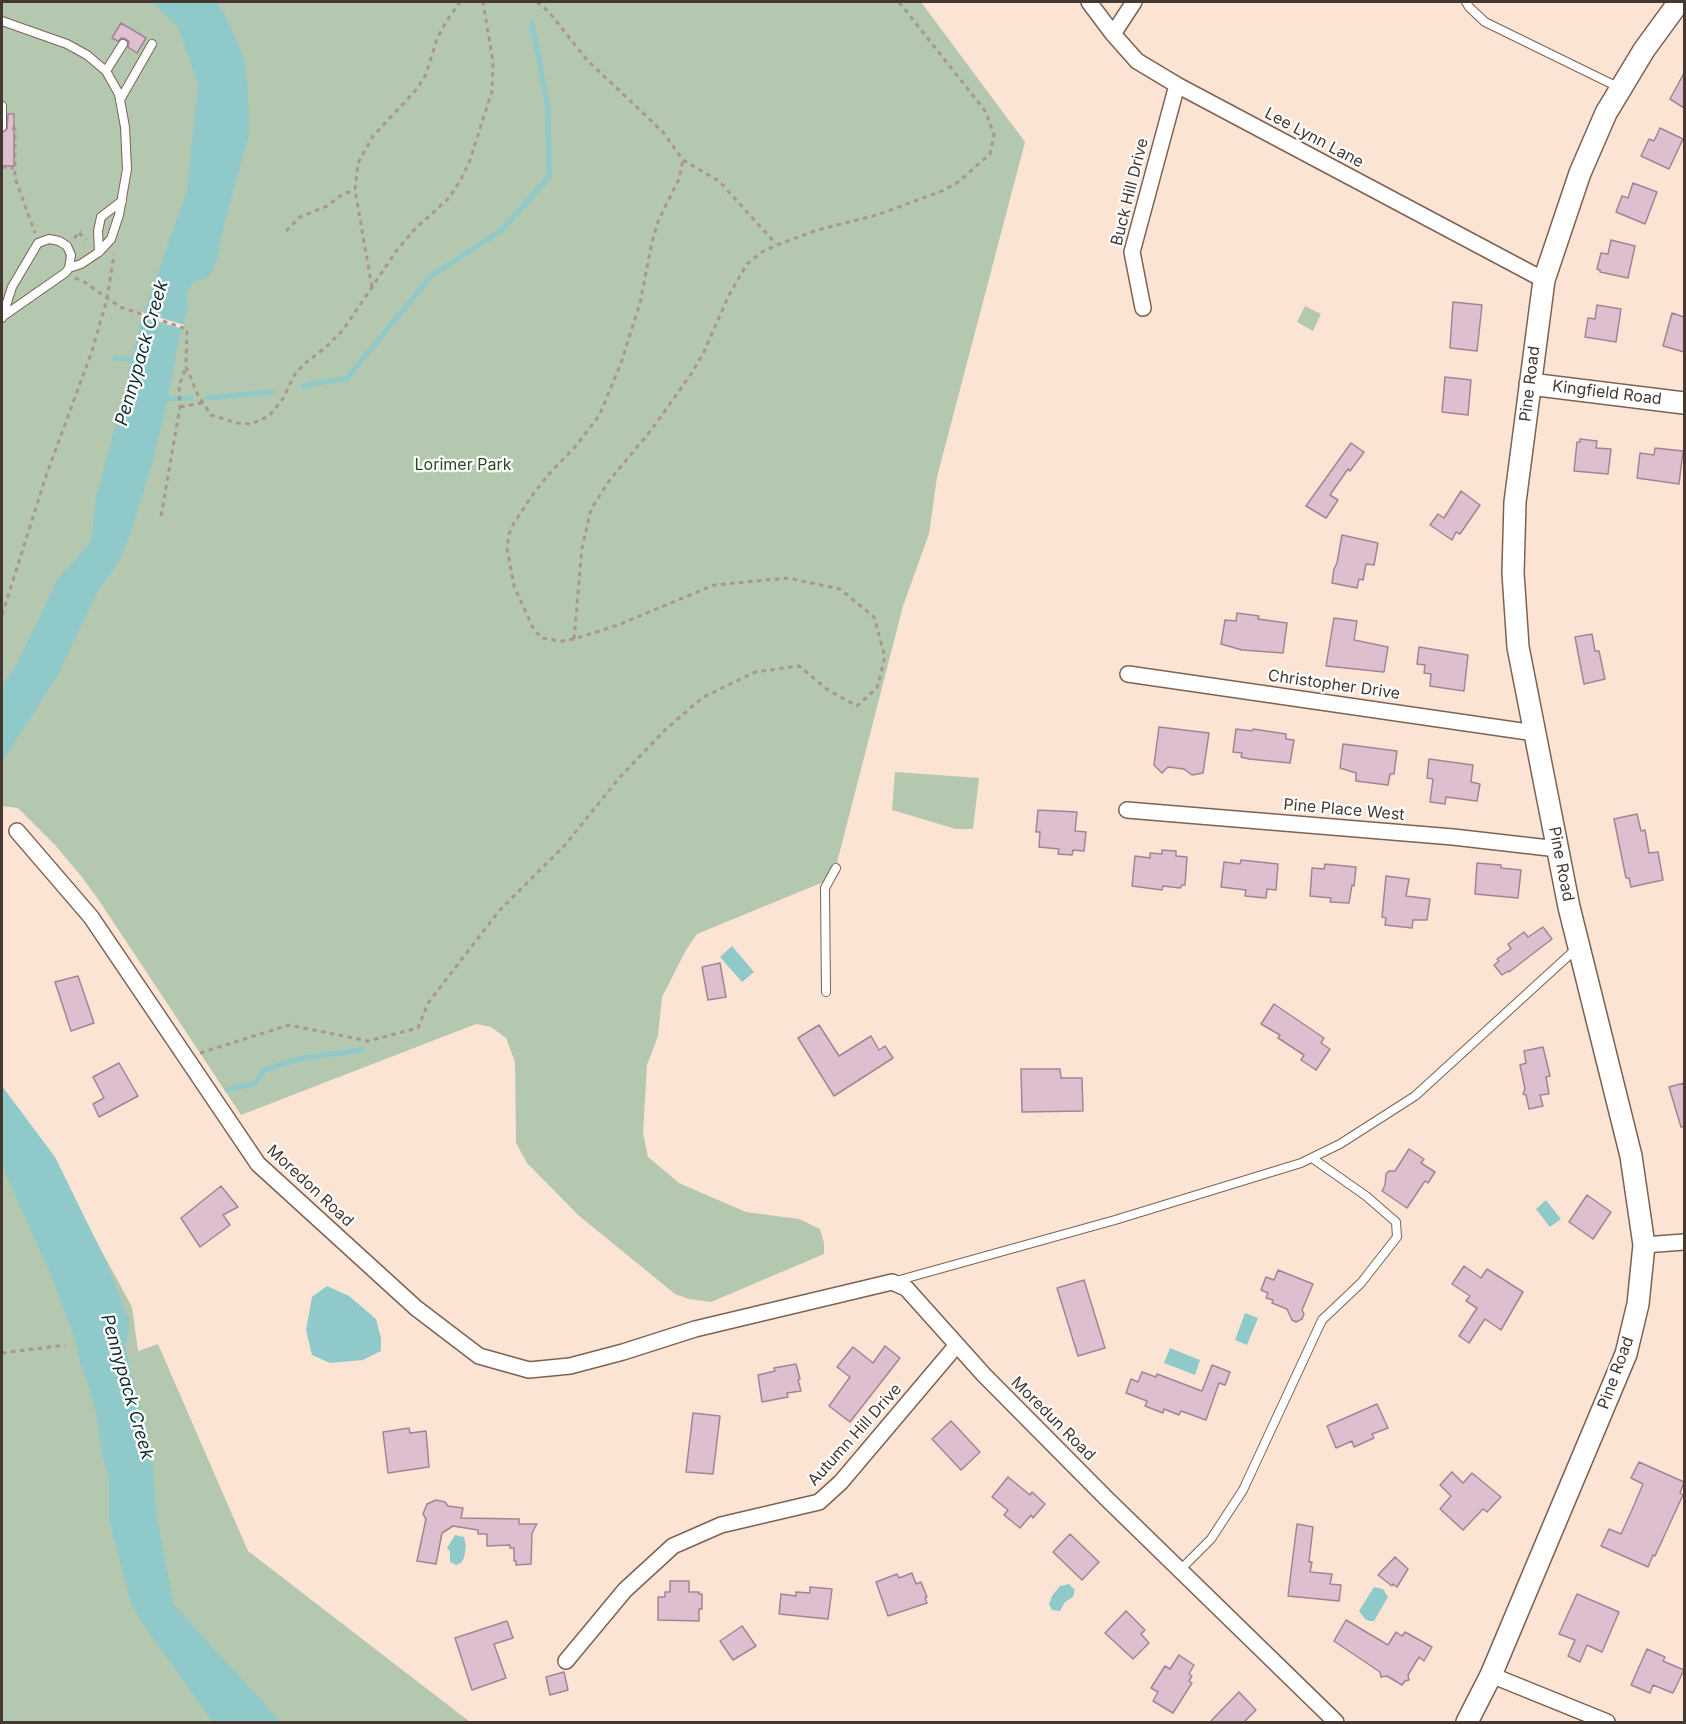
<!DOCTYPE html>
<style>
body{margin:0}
#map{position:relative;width:1686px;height:1724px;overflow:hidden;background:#fce4d5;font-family:Inter,sans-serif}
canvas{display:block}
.frame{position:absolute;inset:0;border:3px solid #443831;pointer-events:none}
</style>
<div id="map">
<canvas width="1686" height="1724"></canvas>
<div class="frame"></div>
</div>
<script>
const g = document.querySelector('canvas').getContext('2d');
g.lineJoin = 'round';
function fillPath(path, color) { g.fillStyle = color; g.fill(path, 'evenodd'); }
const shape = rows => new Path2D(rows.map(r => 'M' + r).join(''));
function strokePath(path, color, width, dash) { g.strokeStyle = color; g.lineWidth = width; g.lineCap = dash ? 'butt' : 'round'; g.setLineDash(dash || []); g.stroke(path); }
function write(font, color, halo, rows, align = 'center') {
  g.font = font + ' Inter,sans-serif'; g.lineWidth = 4.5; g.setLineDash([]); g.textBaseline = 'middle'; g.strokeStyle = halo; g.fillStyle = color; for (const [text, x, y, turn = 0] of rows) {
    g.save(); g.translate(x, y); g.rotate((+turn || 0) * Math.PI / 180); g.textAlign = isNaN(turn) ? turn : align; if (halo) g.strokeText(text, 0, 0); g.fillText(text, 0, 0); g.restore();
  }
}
fillPath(shape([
 [2,2,921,2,1025,142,937,477,929,534,903,606,833,878,697,934,686,950,662,997,658,1036,647,1065,643,1133,648,1157,679,1183,718,1200,746,1212,799,1219,820,1229,824,1243,824,1254,711,1302,689,1299,675,1294,578,1215,527,1163,516,1143,515,1062,506,1038,491,1027,476,1024,241,1115,98,899,81,876,55,845,18,808,2,806],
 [1305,306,1321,314,1313,331,1297,322],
 [895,772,979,778,973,829,956,829,892,810],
 [2,1092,86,1222,132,1307,138,1351,158,1344,248,1551,470,1722,281,1722,277,1719,279,1722,2,1722]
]), '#b4c8af');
fillPath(shape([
 [153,2,215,2,224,13,244,57,248,89,249,134,224,225,217,260,208,277,192,284,187,294,188,309,180,334,168,398,153,460,131,532,119,561,98,591,57,676,2,762,2,686,18,662,57,580,91,541,96,497,124,394,139,327,187,190,198,84,178,27],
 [732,946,754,972,742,982,720,957],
 [2,1086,55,1157,105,1259,129,1320,129,1334,125,1346,127,1355,152,1455,157,1519,174,1605,281,1722,213,1722,139,1618,131,1603,109,1520,109,1478,102,1454,97,1417,88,1384,81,1366,76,1342,51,1275,2,1166],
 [1546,1200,1561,1219,1550,1227,1536,1209],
 [327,1286,349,1296,376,1319,381,1338,381,1351,363,1360,330,1363,312,1355,306,1330,312,1297],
 [1245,1313,1258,1318,1247,1345,1235,1340],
 [1170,1348,1200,1360,1195,1375,1164,1363],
 [455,1535,464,1537,466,1546,464,1558,461,1563,456,1565,450,1562,450,1551,447,1548],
 [1069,1584,1075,1590,1073,1597,1065,1602,1060,1611,1052,1610,1049,1604,1052,1596,1060,1586],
 [1374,1587,1383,1589,1388,1597,1374,1621,1369,1621,1365,1619,1359,1611]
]), '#8fc9c9');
fillPath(shape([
 [141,312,184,325,183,329,140,316]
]), '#fce4d5');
strokePath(shape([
 [115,358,138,360],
 [303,386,347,378,431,276,502,230,549,177,548,108,532,23],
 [207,398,272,392],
 [163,399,191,398],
 [227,1090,256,1083,264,1070,302,1058,362,1050]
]), '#8fc9c9', 5);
const building = shape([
 [121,23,146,38,137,53,128,47,129,42,126,39,121,38,118,41,112,38,121,23],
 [1684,73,1684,108,1670,99,1684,73],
 [8,114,14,114,14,166,2,166,2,133,7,129,8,114],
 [1660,128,1683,139,1669,169,1641,156,1649,139,1654,141,1660,128],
 [1633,183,1657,192,1645,224,1616,212,1622,196,1628,198,1633,183],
 [1611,240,1635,246,1628,278,1600,272,1600,270,1597,269,1601,253,1608,254,1611,240],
 [1453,302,1482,305,1477,351,1450,348,1453,302],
 [1597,305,1621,309,1616,342,1585,337,1588,318,1595,319,1597,305],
 [1672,313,1684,317,1684,352,1663,346,1672,313],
 [1445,377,1471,380,1468,415,1442,412,1445,377],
 [1580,439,1597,441,1596,448,1611,449,1608,474,1574,471,1577,442,1580,442,1580,439],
 [1351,443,1364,452,1350,471,1348,469,1330,495,1338,500,1326,518,1306,506,1351,443],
 [1655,448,1683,451,1679,484,1637,478,1640,453,1654,455,1655,448],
 [1461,491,1480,505,1460,534,1456,532,1452,540,1430,525,1438,514,1444,518,1461,491],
 [1342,535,1378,543,1374,565,1366,564,1363,580,1359,579,1357,588,1332,583,1334,569,1337,563,1342,535],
 [1237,613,1259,616,1258,619,1287,623,1283,653,1242,650,1221,644,1225,620,1236,621,1237,613],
 [1334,618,1357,621,1354,640,1388,647,1384,672,1326,666,1334,618],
 [1592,634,1595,651,1599,651,1605,679,1584,684,1575,637,1592,634],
 [1419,647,1468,655,1464,691,1430,686,1431,674,1424,673,1425,665,1417,664,1419,647],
 [1159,727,1209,733,1203,773,1192,775,1184,769,1168,767,1162,773,1154,765,1159,727],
 [1236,729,1252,731,1253,729,1286,734,1286,739,1294,740,1290,763,1249,759,1241,757,1242,753,1233,752,1236,729],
 [1343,744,1397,751,1394,774,1390,774,1388,785,1356,781,1356,773,1340,768,1343,744],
 [1429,759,1473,765,1471,782,1480,784,1477,801,1446,797,1445,804,1430,802,1433,779,1427,778,1429,759],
 [1038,810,1077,812,1075,831,1086,832,1084,851,1073,850,1072,855,1058,854,1059,849,1039,847,1040,832,1036,832,1038,810],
 [1637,814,1641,831,1645,830,1649,853,1658,852,1663,880,1631,887,1629,878,1626,878,1614,819,1637,814],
 [1162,850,1176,851,1176,856,1187,857,1185,885,1182,885,1180,888,1163,886,1162,890,1132,886,1135,856,1150,858,1150,853,1162,854,1162,850],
 [1241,860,1278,864,1276,890,1267,889,1266,898,1245,896,1246,890,1221,887,1224,862,1240,864,1241,860],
 [1477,863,1501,865,1501,868,1521,870,1518,898,1475,894,1477,863],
 [1325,864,1356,867,1354,886,1352,885,1349,903,1330,902,1331,898,1310,896,1312,868,1324,869,1325,864],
 [1386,876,1409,879,1406,896,1430,899,1427,920,1413,920,1412,928,1385,925,1386,918,1382,917,1386,876],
 [1543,927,1552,939,1509,972,1508,971,1502,975,1494,965,1499,961,1497,959,1511,949,1508,944,1524,932,1528,937,1543,927],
 [720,963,726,997,708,1000,702,967,720,963],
 [78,976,94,1023,71,1031,55,982,78,976],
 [1274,1004,1324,1038,1321,1043,1330,1049,1316,1070,1301,1060,1304,1055,1278,1038,1280,1035,1261,1024,1274,1004],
 [819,1025,839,1056,871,1036,879,1050,885,1046,893,1058,834,1096,798,1038,819,1025],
 [1543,1047,1550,1076,1546,1077,1549,1094,1540,1095,1543,1106,1529,1109,1526,1095,1523,1094,1525,1089,1520,1065,1526,1063,1524,1051,1543,1047],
 [119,1063,138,1096,99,1117,93,1104,104,1098,93,1077,119,1063],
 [1021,1069,1060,1069,1061,1078,1082,1078,1083,1111,1022,1112,1021,1069],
 [1684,1083,1684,1127,1681,1127,1669,1087,1684,1083],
 [1409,1149,1424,1159,1421,1163,1435,1172,1428,1183,1425,1181,1407,1208,1382,1191,1385,1185,1386,1174,1389,1171,1395,1171,1409,1149],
 [221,1186,238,1207,223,1215,230,1225,200,1247,181,1218,221,1186],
 [1587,1195,1611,1212,1593,1239,1569,1222,1587,1195],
 [1464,1266,1481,1278,1487,1269,1523,1292,1501,1330,1485,1319,1469,1343,1459,1336,1477,1308,1466,1301,1470,1296,1452,1284,1464,1266],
 [1278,1270,1313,1284,1302,1310,1304,1314,1302,1319,1296,1322,1292,1320,1287,1309,1272,1303,1273,1300,1266,1298,1268,1293,1261,1290,1266,1277,1274,1280,1278,1270],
 [1084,1280,1105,1348,1078,1356,1057,1288,1084,1280],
 [885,1346,900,1358,850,1422,829,1406,850,1377,837,1367,853,1347,873,1363,885,1346],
 [796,1364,800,1379,798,1380,801,1391,787,1393,788,1397,762,1402,758,1375,775,1371,774,1368,796,1364],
 [1212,1365,1230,1372,1225,1385,1219,1383,1206,1420,1181,1411,1179,1415,1164,1409,1163,1413,1145,1406,1147,1401,1126,1393,1131,1379,1138,1382,1142,1372,1156,1377,1157,1374,1202,1391,1212,1365],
 [1377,1404,1388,1428,1372,1434,1374,1438,1354,1447,1352,1441,1336,1448,1327,1426,1377,1404],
 [693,1413,720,1416,713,1474,686,1472,693,1413],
 [951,1421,980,1452,961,1470,932,1439,951,1421],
 [409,1428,410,1433,426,1431,429,1467,388,1473,383,1432,409,1428],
 [1639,1462,1684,1482,1680,1493,1683,1495,1655,1556,1653,1555,1648,1567,1601,1546,1609,1529,1621,1534,1632,1510,1643,1484,1631,1478,1639,1462],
 [1452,1472,1463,1483,1472,1473,1501,1497,1487,1512,1483,1509,1463,1530,1440,1509,1451,1496,1440,1485,1452,1472],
 [1008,1477,1030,1495,1032,1492,1045,1504,1033,1518,1031,1515,1020,1528,1004,1515,1008,1510,992,1497,1008,1477],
 [436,1500,445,1502,448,1506,463,1508,461,1518,519,1519,519,1524,537,1524,532,1533,531,1564,516,1565,516,1561,514,1561,514,1548,510,1548,510,1545,487,1546,487,1534,478,1534,478,1530,453,1526,442,1533,436,1564,417,1561,426,1519,423,1514,427,1504,436,1500],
 [1297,1524,1313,1527,1309,1562,1312,1562,1310,1572,1332,1574,1330,1584,1341,1585,1339,1601,1288,1596,1297,1524],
 [1070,1534,1099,1562,1082,1580,1053,1552,1070,1534],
 [1395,1557,1408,1569,1397,1587,1393,1584,1392,1586,1378,1575,1395,1557],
 [912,1573,916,1584,921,1582,927,1597,925,1598,927,1603,888,1616,876,1582,897,1574,899,1578,912,1573],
 [670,1581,689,1581,689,1592,699,1592,699,1594,702,1594,702,1609,699,1609,699,1621,658,1620,658,1597,665,1597,665,1592,670,1592,670,1581],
 [810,1587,832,1589,828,1619,779,1614,781,1594,796,1596,796,1592,810,1593,810,1587],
 [1577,1594,1619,1612,1602,1652,1587,1645,1580,1662,1568,1656,1575,1640,1559,1634,1577,1594],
 [1126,1611,1145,1630,1141,1634,1149,1643,1133,1659,1105,1633,1126,1611],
 [1346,1620,1388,1645,1396,1632,1402,1636,1405,1632,1432,1647,1424,1661,1419,1657,1408,1675,1409,1680,1405,1681,1402,1685,1387,1676,1381,1677,1380,1672,1334,1641,1346,1620],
 [507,1621,513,1638,494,1644,506,1678,472,1690,455,1638,507,1621],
 [742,1626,756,1646,733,1660,720,1641,742,1626],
 [1647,1649,1665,1657,1663,1661,1684,1670,1673,1693,1653,1685,1650,1693,1631,1685,1647,1649],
 [1179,1655,1194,1665,1189,1674,1192,1676,1189,1681,1192,1683,1173,1713,1153,1701,1158,1692,1151,1688,1165,1666,1170,1669,1179,1655],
 [564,1672,568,1690,550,1695,546,1677,564,1672],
 [1239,1692,1256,1710,1244,1722,1210,1722,1239,1692]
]);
fillPath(building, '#debfcf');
strokePath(building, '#a28494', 1.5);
const lane = shape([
 [1466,2,1469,7,1485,22,1620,88],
 [2,21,67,44,87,55,106,71,119,94,125,127,127,169,119,215,111,239,99,252,81,264,69,268],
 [106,71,123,44],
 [120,100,152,44],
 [2,106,2,127],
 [99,252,98,231,101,217,122,201],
 [2,318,12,287,38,243,49,239,59,241,67,246,71,255,69,268,65,273,2,317],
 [826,992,825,888,836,868],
 [896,1281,1115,1220,1301,1163,1340,1144,1415,1096,1577,948],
 [1181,1569,1211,1539,1243,1490,1322,1320,1361,1283,1397,1237,1396,1222,1366,1196,1312,1158]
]);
const street = shape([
 [1089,2,1113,34,1137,61,1177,85,1544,280],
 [1113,34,1134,2],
 [1143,308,1132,252,1177,85],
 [1128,674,1535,733],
 [1127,810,1453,837,1558,849],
 [17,831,91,917,258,1164,416,1308,479,1356,529,1370,570,1366,623,1352,695,1329,892,1282,906,1288,984,1375,1106,1498,1336,1722],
 [1644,1245,1684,1242],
 [566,1661,625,1590,673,1546,721,1525,819,1502,841,1482,956,1346],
 [1491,1675,1607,1722]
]);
const secondary = shape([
 [1530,384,1684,403],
 [1467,1722,1491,1675,1626,1354,1638,1304,1644,1245,1631,1156,1569,907,1518,647,1513,573,1515,502,1544,280,1580,173,1606,113,1644,50,1679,2]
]);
strokePath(lane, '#7c6252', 10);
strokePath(street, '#7c6252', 18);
strokePath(secondary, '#7c6252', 24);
strokePath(shape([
 [537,2,549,12,587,60,663,132,683,160,719,181,776,244],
 [12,128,15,129,15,178,35,233],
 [2,167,14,168],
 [286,231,300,217,327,206,343,194,355,190],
 [79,233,86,240],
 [74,238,81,231],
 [75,278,83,281,120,307,187,329,186,367,198,395,211,415,237,423,251,424,269,416,282,400,295,374,304,364,326,347,343,330,397,250,413,231,450,197,460,181,469,163,492,91,493,62,483,2],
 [372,287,355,190,358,163,373,136,417,89,426,74,437,39,446,22,460,2],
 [180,407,202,403],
 [161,516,180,407,179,386,186,367],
 [2,615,46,476,92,351,107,299,114,254],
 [574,639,582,548,591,509,609,481,652,429,691,374,704,352,729,295,747,264,762,252,777,245,817,230,877,215,942,191,957,183,990,154,994,135,986,112,899,2],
 [200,1053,289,1025,368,1041,418,1028,428,1003,499,911,565,845,620,777,664,731,702,698,755,672,799,666,828,690,857,706,877,688,885,657,874,617,840,589,788,578,714,585,618,625,574,639,561,641,542,638,534,630,514,586,507,548,509,534,514,523,531,497,548,475,575,447,599,416,621,363,640,303,652,242,659,219,679,179,683,160],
 [2,1353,65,1345]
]), '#aa978c', 3, [4.5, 4.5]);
strokePath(lane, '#fff', 8);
strokePath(street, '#fff', 15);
strokePath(secondary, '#fff', 21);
write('16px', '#443831', '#fff', [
 ["Lee Lynn Lane",1314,138,28],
 ["Buck Hill Drive",1130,192,-76],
 ["Pine Road",1530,384,-83],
 ["Kingfield Road",1607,393,7],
 ["Christopher Drive",1334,685,8],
 ["Pine Place West",1344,810,5],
 ["Pine Road",1561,864,79],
 ["Moredon Road",310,1186,43],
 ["Pine Road",1616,1373,-70],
 ["Moredun Road",1053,1419,45],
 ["Autumn Hill Drive",855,1435,-48]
]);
write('16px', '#254c1a', '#fff', [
 ["Lorimer Park",463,465]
]);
write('italic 18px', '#112f30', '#fff', [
 ["Pennypack Creek",142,353,-74],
 ["Pennypack Creek",127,1387,74]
]);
</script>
